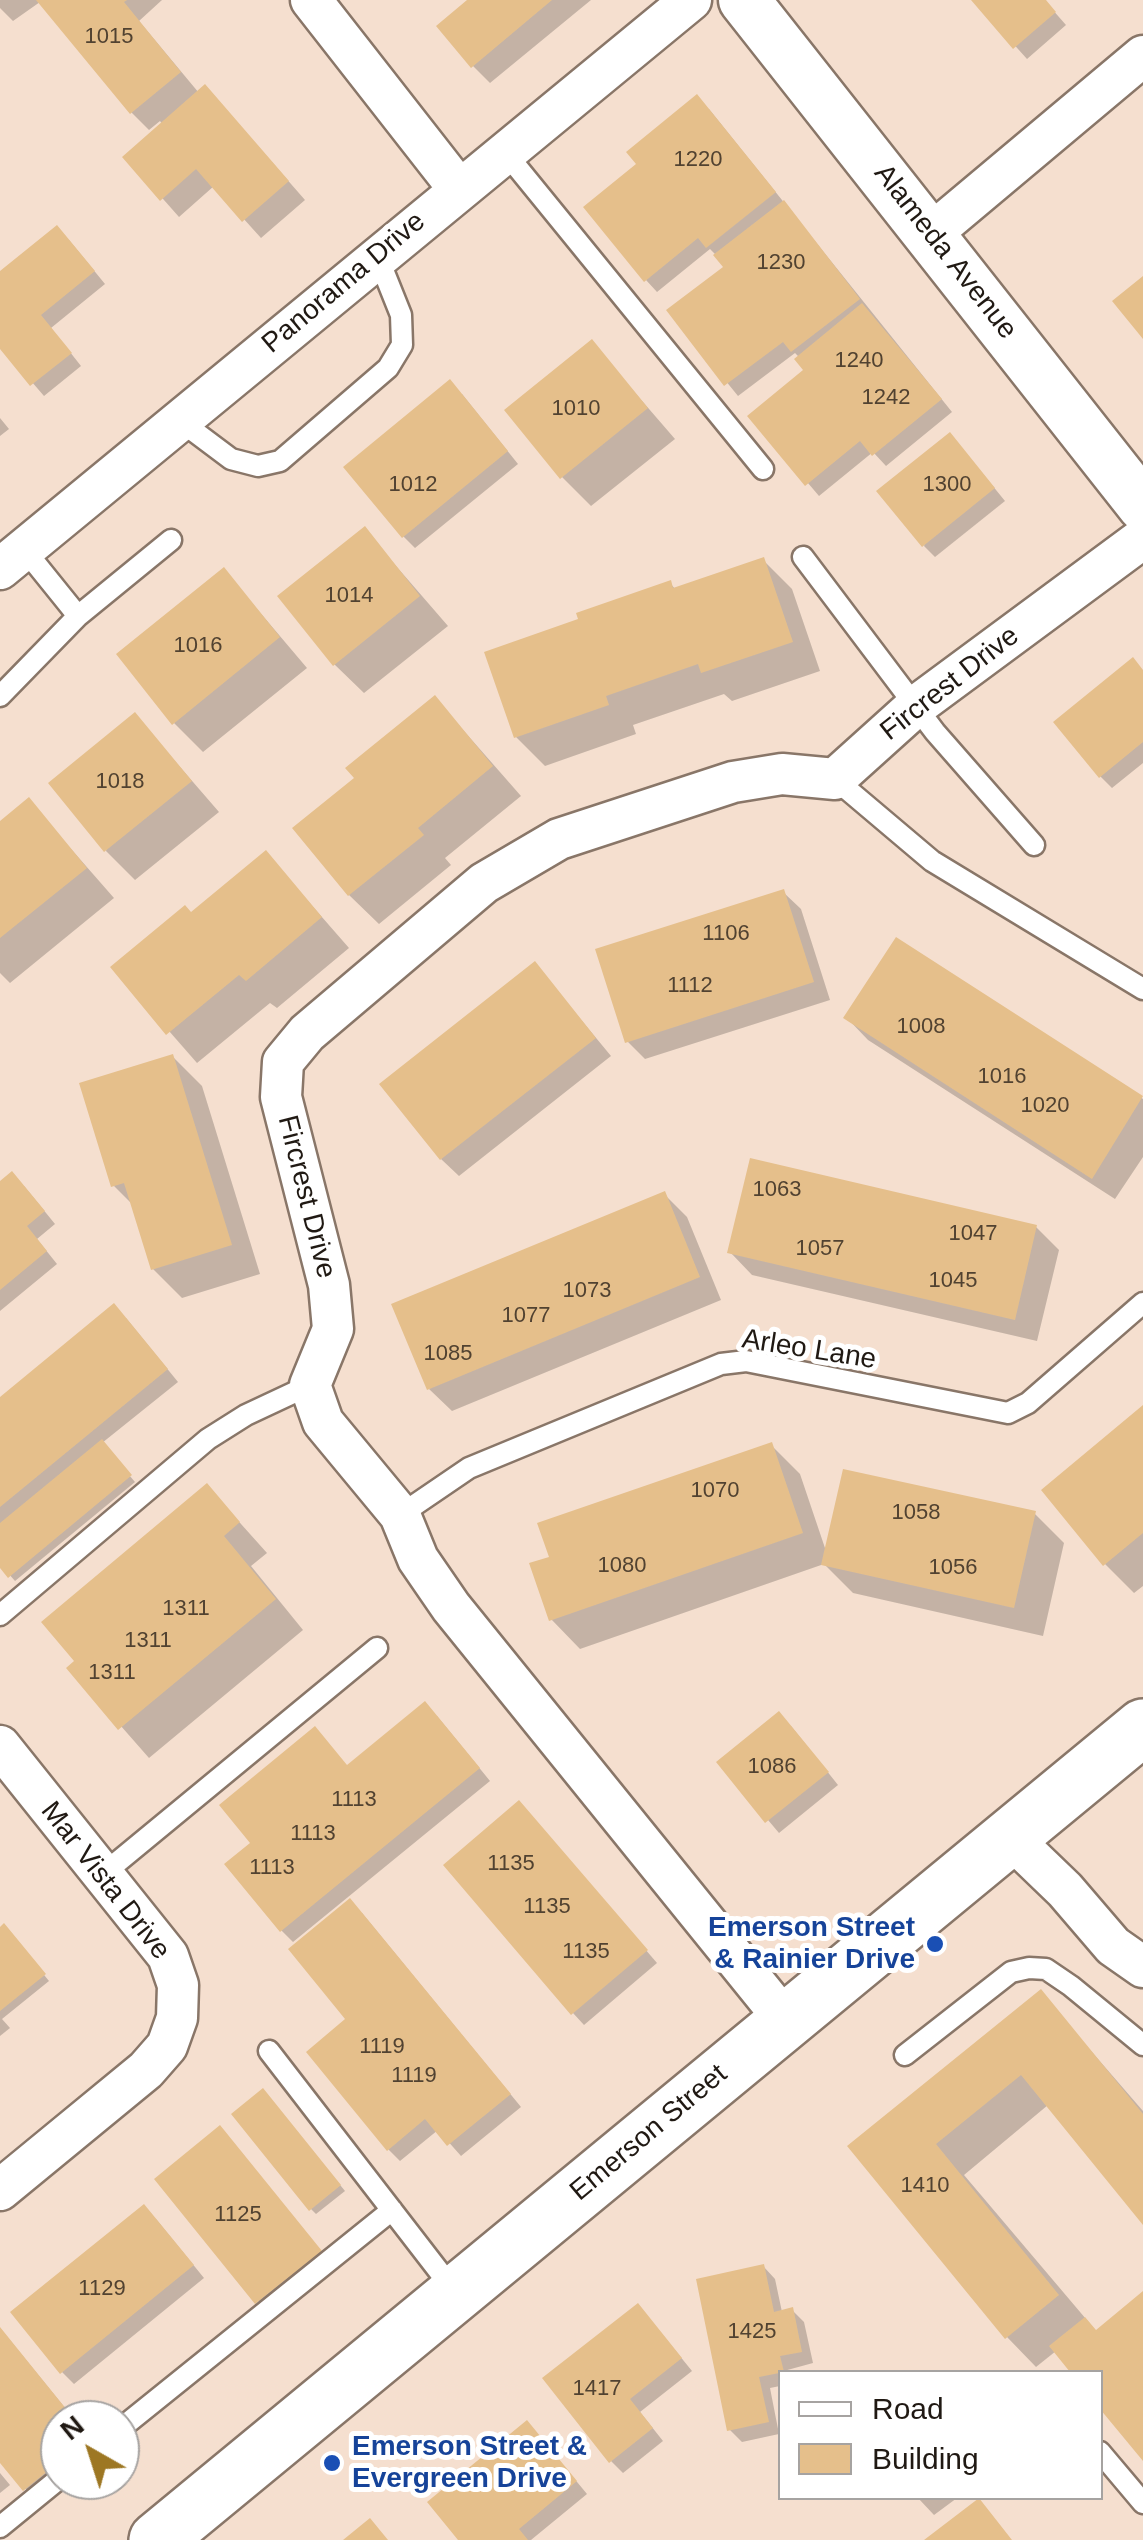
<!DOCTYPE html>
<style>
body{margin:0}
#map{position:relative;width:1143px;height:2540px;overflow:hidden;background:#f5dfcf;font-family:Helvetica,sans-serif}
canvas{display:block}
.legend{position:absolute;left:778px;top:2370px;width:325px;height:130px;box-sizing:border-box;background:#fff;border:2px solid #a6a3a1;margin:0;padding:12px 18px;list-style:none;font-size:30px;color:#201913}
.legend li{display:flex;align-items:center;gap:20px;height:50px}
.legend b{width:50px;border:2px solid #a6a3a1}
.north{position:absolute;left:40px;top:2400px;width:100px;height:100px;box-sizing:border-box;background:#fff;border:2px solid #a6a3a1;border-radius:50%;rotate:321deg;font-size:28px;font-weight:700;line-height:40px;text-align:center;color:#201913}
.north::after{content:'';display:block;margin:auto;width:35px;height:45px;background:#9d7723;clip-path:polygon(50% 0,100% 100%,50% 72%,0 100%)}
</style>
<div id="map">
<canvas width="1143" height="2540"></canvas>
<ul class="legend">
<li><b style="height:12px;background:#fff"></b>Road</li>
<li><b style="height:28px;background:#e5bf8b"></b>Building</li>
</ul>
<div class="north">N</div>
</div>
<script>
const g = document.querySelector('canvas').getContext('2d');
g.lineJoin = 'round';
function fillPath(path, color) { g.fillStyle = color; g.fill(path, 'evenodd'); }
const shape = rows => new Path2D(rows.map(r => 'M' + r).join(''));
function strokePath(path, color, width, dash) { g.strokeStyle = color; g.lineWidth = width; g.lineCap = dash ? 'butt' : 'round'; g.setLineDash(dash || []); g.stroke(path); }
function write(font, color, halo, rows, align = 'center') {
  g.font = font + ' Helvetica,sans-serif'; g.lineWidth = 10; g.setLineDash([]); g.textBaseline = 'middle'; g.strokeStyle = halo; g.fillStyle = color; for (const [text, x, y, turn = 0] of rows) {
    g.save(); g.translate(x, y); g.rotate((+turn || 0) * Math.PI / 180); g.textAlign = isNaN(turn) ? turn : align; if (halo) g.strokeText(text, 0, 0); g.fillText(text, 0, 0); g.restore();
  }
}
fillPath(shape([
 [0,0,162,0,139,21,199,93,222,105,305,200,261,238,214,186,179,217,126,157,163,125,160,121,149,130,132,113,40,2,13,21,0,8],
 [471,0,591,0,490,83,473,66],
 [974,0,1044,0,1066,25,1027,59],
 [709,109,952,412,886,466,873,452,819,496,751,416,806,370,800,358,795,353,738,396,669,311,726,268,717,256,710,249,657,292,646,280],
 [69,240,105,284,51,328,81,366,44,396,0,345,0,275],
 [592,343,675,439,591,506,562,477],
 [462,394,518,464,415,548,403,536],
 [0,418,9,429,0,436],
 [961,447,1005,501,935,557,924,546],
 [364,529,448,626,364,693,334,664],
 [763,560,792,589,820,671,732,701,724,694,633,725,636,734,545,766,516,737,670,583,676,590],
 [224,570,307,668,203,752,174,723],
 [1143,671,1143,763,1112,788,1100,776],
 [435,698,521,796,445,858,451,865,379,924,349,895,357,779],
 [135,715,219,812,135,880,106,851],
 [29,801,114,898,10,983,0,973,0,824],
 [266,853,349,948,277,1008,270,1003,197,1063,113,967,192,915],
 [783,892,801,909,830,1000,645,1059,627,1041],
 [896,940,1143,1099,1143,1157,1115,1199,868,1040,846,1017],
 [535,964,611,1056,459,1176,441,1159],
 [173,1057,202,1086,260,1274,182,1298,153,1269,134,1206,113,1185],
 [0,1184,24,1186,55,1224,37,1239,57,1264,0,1311],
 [664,1194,687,1217,721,1300,452,1411,429,1389],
 [1036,1227,1059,1250,1037,1341,752,1275,730,1252],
 [126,1318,178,1382,102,1443,135,1482,15,1581,0,1564,0,1401],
 [1143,1408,1143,1586,1134,1593,1105,1564],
 [771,1445,800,1474,826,1551,1035,1514,1064,1543,1043,1636,853,1593,824,1564,580,1649,551,1619,552,1558],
 [207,1486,267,1553,251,1566,303,1630,149,1758,70,1668],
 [437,1716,490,1781,293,1942,281,1930,348,1767],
 [791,1726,838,1785,779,1833,719,1762],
 [530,1815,657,1963,584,2025,573,2013],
 [362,1913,521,2107,461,2156,438,2130,400,2161,388,2149,349,2019],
 [0,1930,9,1932,49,1981,2,2019,10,2028,0,2036],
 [1040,1992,1143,2111,1143,2221,1048,2105,964,2175,1097,2332,1143,2294,1143,2457,1100,2372,1074,2372,1056,2351,1036,2367,1007,2337,851,2146],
 [268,2096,345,2191,316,2214,311,2209],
 [231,2140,331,2264,269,2314,157,2179],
 [156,2219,204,2278,74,2384,62,2372],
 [764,2267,775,2279,782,2312,792,2310,804,2322,813,2363,780,2372,780,2386,770,2388,779,2434,742,2442,730,2430],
 [649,2318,692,2371,640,2412,663,2441,623,2473,611,2461],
 [0,2328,75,2420,60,2420,60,2480,36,2501,0,2459],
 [539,2436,587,2494,531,2540,461,2540],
 [0,2473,10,2485,0,2493],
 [918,2498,957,2498,934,2515]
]), '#0003');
fillPath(shape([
 [36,0,127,0,124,2,181,72,130,114],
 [467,0,552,0,471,68,436,26],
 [971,0,1046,0,1056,12,1013,49],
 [205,84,289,181,242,222,196,169,160,201,122,157],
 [697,94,776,192,706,248,698,238,644,282,583,207,636,164,626,152],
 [784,200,860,299,791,352,783,342,724,386,666,310,723,267,713,255],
 [57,225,95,271,41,315,72,353,30,386,0,349,0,271],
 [1143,276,1143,339,1112,301],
 [862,303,942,399,872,456,860,441,805,486,747,416,803,370,794,359],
 [592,339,648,408,560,479,504,410],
 [450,379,508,451,402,538,343,467],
 [950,432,995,488,922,547,876,491],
 [365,526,420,596,333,666,277,596],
 [764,557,793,642,701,673,698,664,606,696,609,705,514,738,484,652,578,619,576,613,671,580,673,588],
 [224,567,280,637,172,725,116,654],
 [1133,657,1143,670,1143,742,1099,778,1053,722],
 [435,695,493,766,418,828,424,835,348,896,292,828,354,778,345,768],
 [135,712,192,781,104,852,48,783],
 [29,797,87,868,0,938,0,821],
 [266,850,322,917,246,981,239,975,166,1035,110,967,185,905,191,912],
 [784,889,814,982,625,1043,595,949],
 [896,937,1143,1096,1092,1179,843,1018],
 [535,961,596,1038,440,1160,379,1084],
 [173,1054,232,1245,151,1270,124,1183,111,1187,79,1083],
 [750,1158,1037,1225,1015,1320,727,1253],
 [12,1171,45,1211,27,1226,47,1251,0,1290,0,1181],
 [665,1191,700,1277,427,1390,391,1304],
 [114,1303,168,1369,0,1507,0,1397],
 [1143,1405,1143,1533,1103,1566,1041,1490],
 [102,1439,132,1475,8,1578,0,1568,0,1523],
 [772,1442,803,1533,549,1621,529,1563,549,1557,537,1523],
 [843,1469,1036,1511,1014,1608,821,1565],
 [207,1483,240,1522,224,1536,276,1599,118,1730,66,1668,74,1661,41,1622],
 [425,1701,480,1768,280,1932,224,1864,250,1843,219,1805,315,1726,347,1765],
 [779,1711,829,1772,765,1823,716,1762],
 [519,1800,648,1950,571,2015,443,1865],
 [350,1898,511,2094,447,2146,425,2119,387,2151,306,2052,345,2019,288,1949],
 [4,1923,46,1974,0,2011,0,1927],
 [1041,1989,1143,2114,1143,2225,1021,2075,936,2144,1059,2295,1005,2339,847,2146],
 [263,2088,341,2185,309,2211,231,2114],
 [220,2125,322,2251,255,2304,154,2179],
 [144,2204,194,2265,60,2374,10,2312],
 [764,2264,774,2312,793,2307,802,2352,780,2356,784,2372,759,2377,769,2422,727,2431,696,2279],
 [1143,2291,1143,2461,1100,2409,1100,2372,1070,2372,1049,2346,1085,2317,1096,2330],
 [638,2303,682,2358,630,2399,653,2428,609,2463,542,2378],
 [0,2327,75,2420,60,2420,60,2461,23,2491,0,2463],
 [527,2420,577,2481,519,2529,528,2540,458,2540,427,2502],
 [979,2498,1012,2540,924,2540],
 [370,2518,388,2540,343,2540]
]), '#e5bf8b');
const service = shape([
 [504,151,763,469],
 [179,420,231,459,258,466,280,461,388,368,402,345,401,315,377,255],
 [803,557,935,732,1034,845],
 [78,616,171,540],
 [0,696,78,616,24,549],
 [835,779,932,861,1143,989],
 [400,1515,469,1468,721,1364,746,1361,1008,1413,1028,1403,1143,1303],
 [0,1615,208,1439,246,1415,310,1385],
 [103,1874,377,1648],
 [269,2051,455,2292],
 [905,2055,1011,1972,1029,1968,1046,1969,1071,1986,1143,2045],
 [120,2429,392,2210],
 [1100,2452,1143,2503],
 [0,2527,60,2478]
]);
const minor = shape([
 [311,0,458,188],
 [932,233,1143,56],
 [0,569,691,0],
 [0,1746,168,1956,178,1985,177,2018,167,2046,146,2070,0,2190],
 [1010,1837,1065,1890,1113,1946,1143,1967],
 [785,2020,451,1607,418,1559,400,1515,323,1422,310,1385,333,1329,329,1285,281,1097,283,1062,307,1033,484,883,559,839,733,782,782,774,835,779,916,706,1143,538]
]);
const tertiary = shape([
 [744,0,1143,506]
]);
const secondary = shape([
 [157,2540,1143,1727]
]);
strokePath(service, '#897668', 25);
strokePath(minor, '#897668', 45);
strokePath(tertiary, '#897668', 55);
strokePath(secondary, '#897668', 60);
strokePath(service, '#fff', 20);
strokePath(minor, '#fff', 40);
strokePath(tertiary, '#fff', 50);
strokePath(secondary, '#fff', 55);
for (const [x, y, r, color] of [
 [935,1944,10,"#1a4fb4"],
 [332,2463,10,"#1a4fb4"]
]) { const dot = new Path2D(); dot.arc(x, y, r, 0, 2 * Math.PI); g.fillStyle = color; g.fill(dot); strokePath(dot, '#fff', 4); }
write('22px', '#514231', null, [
 ["1015",109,37],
 ["1220",698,160],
 ["1230",781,263],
 ["1240",859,361],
 ["1242",886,398],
 ["1010",576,409],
 ["1012",413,485],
 ["1300",947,485],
 ["1014",349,596],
 ["1016",198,646],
 ["1018",120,782],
 ["1106",726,934],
 ["1112",690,986],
 ["1008",921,1027],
 ["1016",1002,1077],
 ["1020",1045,1106],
 ["1063",777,1190],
 ["1047",973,1234],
 ["1057",820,1249],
 ["1045",953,1281],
 ["1073",587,1291],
 ["1077",526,1316],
 ["1085",448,1354],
 ["1070",715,1491],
 ["1058",916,1513],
 ["1080",622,1566],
 ["1056",953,1568],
 ["1311",186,1609],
 ["1311",148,1641],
 ["1311",112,1673],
 ["1086",772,1767],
 ["1113",354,1800],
 ["1113",313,1834],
 ["1135",511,1864],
 ["1113",272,1868],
 ["1135",547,1907],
 ["1135",586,1952],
 ["1119",382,2047],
 ["1119",414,2076],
 ["1410",925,2186],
 ["1125",238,2215],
 ["1129",102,2289],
 ["1425",752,2332],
 ["1417",597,2389]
]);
write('28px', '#201913', '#fff', [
 ["Alameda Avenue",945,252,52],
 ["Panorama Drive",344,283,-40],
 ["Fircrest Drive",950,684,-38],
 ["Fircrest Drive",306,1197,76],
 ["Arleo Lane",809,1350,9],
 ["Mar Vista Drive",105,1881,52],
 ["Emerson Street",649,2133,-40]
]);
write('bold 28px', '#164399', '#fff', [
 ["Emerson Street",915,1928],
 ["& Rainier Drive",915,1960],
 ["Emerson Street &",352,2447,"left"],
 ["Evergreen Drive",352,2479,"left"]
], 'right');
</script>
